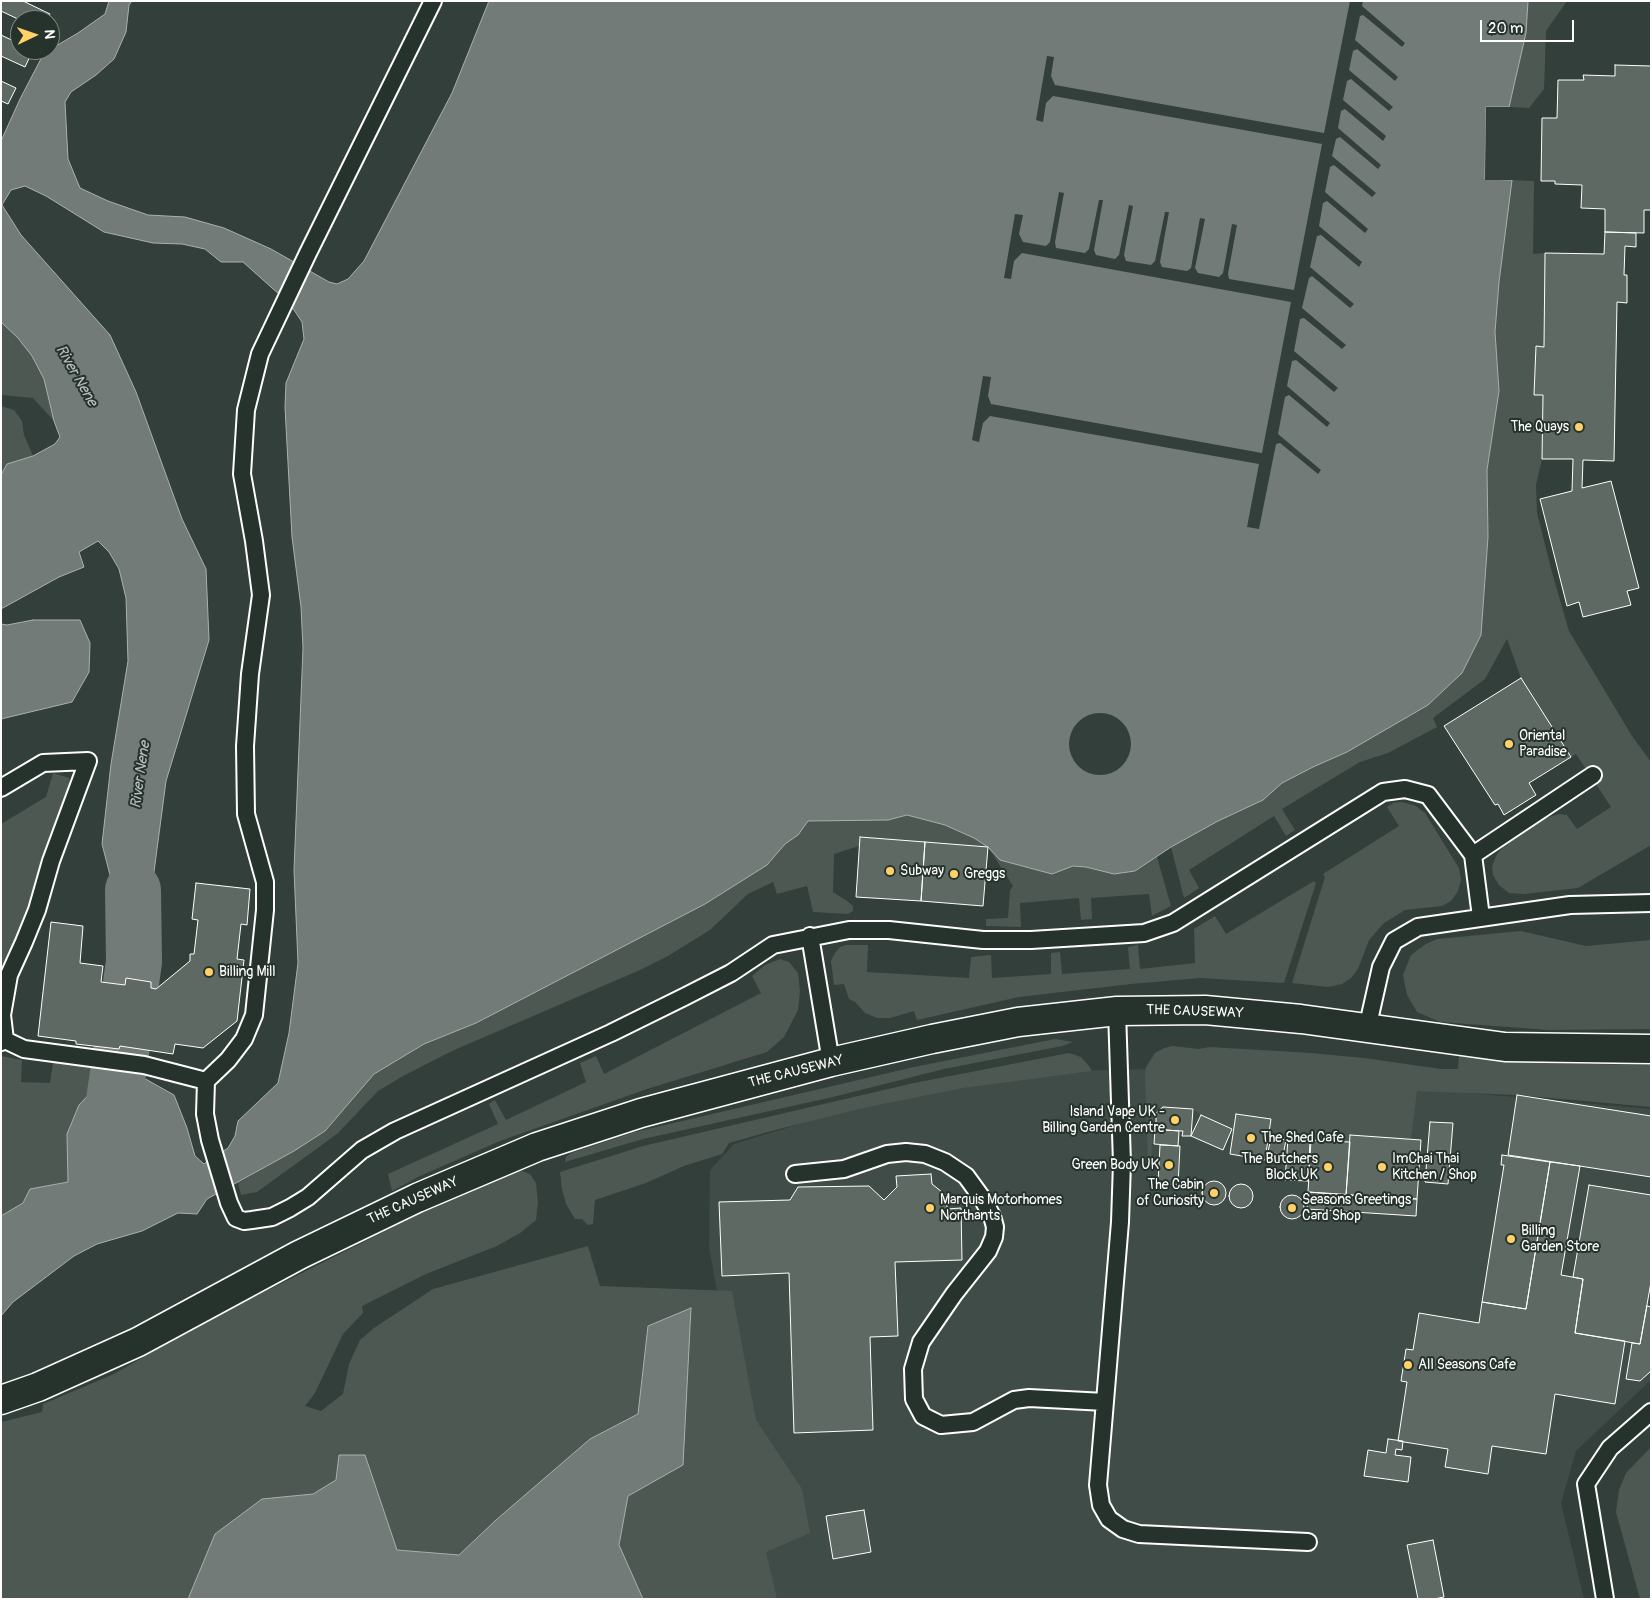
<!DOCTYPE html>
<style>
body{margin:0}
#map{position:relative;width:1652px;height:1600px;overflow:hidden;background:#333f3a;font-family:Pangolin,sans-serif}
canvas{display:block}
.frame{position:absolute;inset:0;border:2px solid #fff;pointer-events:none}
.north{position:absolute;left:10px;top:10px;width:50px;height:50px;box-sizing:border-box;background:#26332d;border:1px solid #7d8581;border-radius:50%;rotate:87deg;font-size:14px;font-weight:700;line-height:20px;text-align:center;color:#fff}
.north::after{content:'';display:block;margin:auto;width:18px;height:22px;background:#ffd166;clip-path:polygon(50% 0,100% 100%,50% 72%,0 100%)}
.scale{position:absolute;left:1480px;top:20px;width:94px;height:22px;box-sizing:border-box;border:2px solid #fff;border-top:0;padding-left:6px;font-size:15px;line-height:18px;white-space:nowrap;color:#fff;-webkit-text-stroke:4px #26332d;paint-order:stroke}
</style>
<div id="map">
<canvas width="1652" height="1600"></canvas>
<div class="frame"></div>
<div class="north">N</div>
<div class="scale">20 m</div>
</div>
<script>
const g = document.querySelector('canvas').getContext('2d');
g.lineJoin = 'round';
function fillPath(path, color) { g.fillStyle = color; g.fill(path, 'evenodd'); }
const shape = rows => new Path2D(rows.map(r => 'M' + r).join(''));
function strokePath(path, color, width, dash) { g.strokeStyle = color; g.lineWidth = width; g.lineCap = dash ? 'butt' : 'round'; g.setLineDash(dash || []); g.stroke(path); }
function write(font, color, halo, rows, align = 'center') {
  g.font = font + ' Pangolin,sans-serif'; g.lineWidth = 4; g.setLineDash([]); g.textBaseline = 'middle'; g.strokeStyle = halo; g.fillStyle = color; for (const [text, x, y, turn = 0] of rows) {
    g.save(); g.translate(x, y); g.rotate((+turn || 0) * Math.PI / 180); g.textAlign = isNaN(turn) ? turn : align; if (halo) g.strokeText(text, 0, 0); g.fillText(text, 0, 0); g.restore();
  }
}
fillPath(shape([
 [1184,1068,1651,1109,1651,1380,1576,1451,1561,1503,1584,1599,766,1599,748,1466,709,1247,710,1170,734,1144,852,1108,975,1085,1074,1071]
]), '#404c47');
fillPath(shape([
 [1528,1,1567,1,1546,31,1544,89,1529,108,1509,107,1526,33],
 [1512,180,1534,181,1533,254,1545,253,1544,347,1536,347,1534,395,1543,395,1542,459,1536,485,1537,513,1553,576,1569,631,1632,736,1651,762,1651,845,1578,888,1524,894,1509,893,1499,885,1493,875,1492,867,1496,856,1500,850,1519,836,1546,818,1559,814,1567,815,1577,829,1611,807,1576,754,1571,757,1521,678,1507,639,1485,679,1433,718,1437,727,1388,753,1360,762,1282,809,1295,830,1286,836,1274,816,1189,870,1199,888,1184,898,1171,847,1218,821,1263,800,1282,783,1313,767,1347,752,1428,705,1462,673,1481,635,1488,537,1487,470,1499,391,1495,332,1499,282],
 [1,322,18,337,32,356,44,379,54,421,33,398,1,395],
 [1,406,14,410,22,421,24,435,33,456,1,475],
 [53,773,69,778,71,792,21,938,1,966,1,824,46,797],
 [1402,802,1416,806,1425,813,1459,868,1461,880,1458,891,1451,901,1442,906,1405,910,1384,923,1369,940,1358,969,1351,978,1342,984,1328,987,1292,983,1325,877,1323,874,1399,826,1387,807,1393,803],
 [907,815,945,825,975,838,988,847,1000,860,1051,874,1073,866,1086,867,1114,874,1135,871,1157,857,1171,906,1152,916,1149,894,1091,898,1092,919,1081,920,1079,898,1020,903,1021,927,990,926,986,926,986,919,1008,918,1010,890,1013,886,988,847,860,837,859,846,834,854,833,892,847,901,853,906,853,911,848,914,813,912,807,886,777,894,773,882,748,894,710,930,668,956,640,970,452,1051,403,1076,378,1091,338,1133,315,1150,257,1192,241,1195,238,1183,325,1131,374,1074,424,1044,476,1023,705,904,767,865,785,844,798,835,808,821,888,820],
 [1314,881,1316,883,1284,983,1200,978,1131,984,1019,997,917,1020,914,1011,890,1018,877,1018,865,1013,855,1002,849,999,844,984,834,985,831,961,835,953,840,947,846,945,868,945,867,972,969,978,971,957,991,955,992,978,1051,974,1051,953,1060,952,1062,974,1130,969,1128,947,1138,945,1140,969,1195,963,1194,929,1215,916,1226,934],
 [1521,931,1586,946,1651,940,1651,1029,1549,1030,1440,1022,1417,1012,1407,995,1403,975,1411,955,1426,944,1437,939],
 [780,959,789,962,798,973,800,991,798,1010,784,1037,767,1052,647,1089,500,1141,420,1176,392,1191,388,1174,498,1124,489,1104,495,1100,506,1120,586,1082,580,1063,596,1056,604,1074,761,993,752,976,765,965],
 [1055,1039,1073,1042,1062,1046,944,1069,833,1097,643,1139,565,1162,566,1157,571,1153,635,1132,914,1067],
 [1173,1046,1199,1049,1210,1047,1311,1053,1364,1058,1441,1069,1458,1069,1459,1055,1486,1056,1540,1063,1651,1065,1651,1107,1517,1095,1417,1091,1411,1139,1350,1142,1286,1140,1269,1137,1271,1119,1236,1114,1234,1129,1201,1115,1193,1109,1154,1107,1151,1164,1148,1164,1145,1077,1146,1067,1155,1053,1164,1048],
 [1069,1053,1081,1057,1089,1066,1092,1071,963,1088,863,1108,775,1130,729,1143,722,1154,684,1166,646,1183,595,1200,593,1224,588,1225,582,1219,575,1219,566,1204,562,1189,560,1172,643,1146,914,1083],
 [1,1056,22,1060,21,1082,50,1083,53,1063,86,1062,103,1064,105,1069,97,1086,79,1105,67,1134,68,1182,30,1189,23,1203,1,1216],
 [522,1171,530,1174,536,1183,538,1203,536,1220,520,1233,497,1246,426,1274,362,1306,363,1313,343,1334,315,1393,305,1406,321,1411,343,1394,349,1364,360,1340,374,1328,433,1289,588,1246,600,1286,732,1291,756,1420,802,1489,810,1533,766,1552,777,1599,643,1599,619,1545,628,1496,683,1464,648,1327,639,1414,590,1439,496,1520,459,1555,397,1550,365,1455,339,1456,336,1480,313,1494,262,1499,215,1534,188,1599,1,1599,1,1422,42,1412,43,1404,114,1374,199,1325,415,1216,509,1173],
 [1651,1447,1651,1599,1640,1599,1616,1512,1619,1490,1626,1473]
]), '#4d5853');
const water = shape([
 [109,1,132,1,129,5,126,32,114,59,96,75,71,92,65,102,68,159,80,188,108,201,148,215,185,217,224,228,271,249,329,282,337,284,348,279,364,261,452,93,489,1,1528,1,1526,33,1509,107,1486,107,1485,179,1512,180,1499,282,1495,332,1499,391,1487,470,1488,537,1481,635,1462,673,1428,705,1347,752,1313,767,1282,783,1263,800,1218,821,1171,847,1135,871,1114,874,1086,867,1073,866,1052,874,1000,860,988,847,974,838,945,825,907,815,888,820,808,821,798,835,785,844,767,865,705,904,476,1023,424,1044,374,1074,325,1131,294,1151,207,1199,197,1214,178,1213,142,1231,97,1244,74,1256,13,1302,1,1316,1,1216,23,1203,30,1189,68,1182,67,1134,79,1105,97,1086,105,1069,120,1068,133,1072,174,1095,187,1128,195,1156,204,1164,228,1148,235,1136,238,1121,278,1083,289,1033,298,963,294,870,303,648,301,607,292,537,285,407,286,383,304,339,302,322,290,304,243,262,221,262,205,249,182,244,153,243,104,232,46,196,25,186,11,190,2,205,21,235,110,335,136,392,182,519,206,569,209,640,166,781,150,902,157,928,151,970,106,966,113,947,117,902,102,844,111,764,128,661,126,598,119,569,109,552,98,541,79,552,84,567,59,577,1,609,1,475,7,464,33,456,55,444,60,437,54,421,44,379,32,356,18,338,1,322,1,141,20,99,44,53,78,33,105,14,109,1],
 [33,620,80,620,90,643,89,672,72,702,1,719,1,624,7,625,33,620],
 [691,1308,683,1465,628,1496,619,1545,643,1599,188,1599,215,1534,262,1499,313,1494,336,1480,339,1455,365,1455,397,1550,459,1555,496,1520,590,1439,638,1414,648,1326,691,1308]
]);
fillPath(water, '#737b78');
strokePath(water, '#abb0ae', 1);
fillPath(shape([
 [1350,1,1363,1,1362,6,1405,43,1402,47,1363,15,1360,16,1355,40,1398,77,1395,81,1357,49,1353,51,1349,70,1393,107,1389,111,1351,79,1347,81,1343,100,1386,136,1383,141,1345,109,1341,111,1338,128,1381,165,1378,169,1340,137,1336,139,1332,156,1376,193,1372,197,1334,165,1330,167,1325,192,1368,229,1365,233,1327,201,1323,203,1319,226,1362,262,1359,267,1321,235,1317,236,1310,267,1354,304,1350,308,1312,276,1309,278,1302,308,1346,345,1342,349,1304,318,1300,319,1294,351,1338,388,1334,392,1296,360,1292,361,1287,386,1330,423,1327,427,1289,395,1285,397,1278,434,1321,470,1318,474,1280,443,1276,444,1259,529,1247,527,1259,464,990,416,983,423,979,442,972,440,983,376,991,377,988,396,991,404,1262,453,1291,302,1022,253,1014,261,1011,279,1004,278,1015,214,1023,215,1019,234,1023,242,1046,246,1050,242,1059,192,1064,193,1055,242,1056,248,1085,253,1089,249,1099,200,1103,200,1094,250,1096,255,1115,259,1119,255,1129,205,1133,206,1124,255,1126,261,1151,265,1155,261,1165,212,1169,212,1160,262,1162,267,1187,271,1191,268,1200,218,1205,219,1195,268,1198,273,1219,277,1223,273,1232,224,1237,225,1228,274,1229,279,1294,290,1322,144,1053,96,1046,103,1043,122,1036,120,1047,56,1054,57,1051,76,1055,85,1324,133],
 [1486,107,1512,107,1510,110,1488,110,1487,177,1512,178,1515,180,1485,180],
 '1069 744a31 31 0 1 1 62 0a31 31 0 1 1-62 0Z'
]), '#333f3a');
strokePath(shape([
 [112,1131,114,1101,134,962,133,890]
]), '#737b78', 56);
const building = shape([
 [1,1,23,1,50,14,47,20,20,20,1,11,1,1],
 [1,35,20,44,20,50,33,50,25,67,1,56,1,35],
 [1615,65,1651,66,1651,210,1644,210,1644,233,1605,232,1605,209,1581,208,1582,185,1555,184,1555,181,1541,181,1542,118,1557,118,1558,80,1584,80,1583,75,1615,76,1615,65],
 [1,81,16,88,8,104,1,101,1,81],
 [1605,232,1636,233,1636,247,1625,246,1624,275,1627,275,1627,303,1617,302,1614,461,1583,460,1582,488,1611,481,1639,588,1627,591,1631,605,1583,617,1579,602,1567,606,1540,499,1572,491,1573,459,1542,459,1543,395,1534,395,1536,346,1544,347,1545,253,1604,254,1605,232],
 [1521,678,1571,757,1529,783,1536,795,1504,815,1498,804,1495,805,1444,726,1521,678],
 [860,837,925,842,921,901,856,897,860,837],
 [925,842,988,847,983,906,921,901,925,842],
 [196,883,250,889,247,925,241,924,237,959,244,960,237,1021,203,1048,175,1044,173,1054,120,1046,119,1049,76,1044,76,1041,38,1036,51,922,83,926,80,963,103,966,101,982,125,985,126,978,151,982,151,988,156,989,190,961,190,954,194,954,198,920,192,919,196,883],
 [1517,1095,1651,1116,1651,1177,1508,1155,1517,1095],
 [1163,1107,1193,1109,1191,1136,1182,1136,1183,1131,1162,1130,1156,1123,1156,1113,1163,1107],
 [1236,1114,1271,1119,1265,1160,1230,1154,1236,1114],
 [1201,1115,1232,1129,1223,1150,1191,1136,1201,1115],
 [1430,1122,1453,1123,1448,1184,1425,1182,1430,1122],
 [1155,1129,1179,1131,1178,1146,1154,1144,1155,1129],
 [1350,1135,1421,1140,1417,1199,1346,1195,1350,1135],
 [1271,1137,1286,1140,1283,1155,1268,1152,1271,1137],
 [1288,1139,1310,1141,1308,1181,1285,1180,1288,1139],
 [1311,1140,1350,1142,1346,1195,1308,1192,1311,1140],
 [1160,1145,1180,1146,1178,1185,1158,1183,1160,1145],
 [1502,1155,1550,1162,1526,1309,1482,1302,1504,1165,1501,1165,1502,1155],
 [1550,1162,1580,1166,1561,1275,1583,1279,1575,1333,1625,1341,1615,1404,1555,1394,1546,1454,1492,1446,1488,1474,1445,1467,1448,1449,1398,1441,1407,1382,1401,1381,1406,1349,1413,1350,1419,1313,1479,1323,1482,1302,1526,1309,1550,1162],
 [931,1174,932,1184,947,1196,947,1209,961,1208,962,1260,895,1262,898,1336,870,1337,873,1430,794,1433,789,1273,722,1276,719,1202,790,1200,798,1187,869,1186,884,1200,897,1187,896,1176,931,1174],
 '1202 1193a12 12 0 1 1 24 0a12 12 0 1 1-24 0Z',
 '1229 1196a12 12 0 1 1 24 0a12 12 0 1 1-24 0Z',
 [1589,1185,1651,1195,1651,1282,1640,1344,1575,1333,1583,1279,1573,1277,1589,1185],
 [1308,1192,1417,1199,1416,1216,1307,1209,1308,1192],
 '1280 1207a12 12 0 1 1 24 0a12 12 0 1 1-24 0Z',
 [1647,1306,1651,1307,1651,1371,1640,1381,1626,1379,1632,1343,1640,1344,1647,1306],
 [1388,1439,1403,1441,1402,1450,1396,1449,1395,1455,1411,1457,1408,1482,1364,1476,1368,1450,1386,1453,1388,1439],
 [864,1510,871,1552,833,1559,826,1516,864,1510],
 [1433,1540,1444,1597,1434,1599,1418,1599,1407,1545,1433,1540]
]);
fillPath(building, '#5f6964');
strokePath(building, '#fff', 1);
const lane = shape([
 [433,1,308,253,260,354,246,410,242,474,254,541,261,595,250,674,245,746,246,814,265,882,265,910,254,1015,244,1039,228,1060,206,1081,205,1114,210,1140,229,1203,236,1218,244,1221,252,1220,272,1217,290,1208,308,1197,362,1150,395,1131,611,1033,684,997,731,973,773,945,849,930,889,930,983,940,1031,940,1144,933,1173,923,1383,792,1405,789,1428,795,1473,855,1481,917],
 [1,788,43,763,88,761,51,861,37,910,24,942,9,975,2,1015,5,1040],
 [1473,855,1593,775],
 [810,936,831,1062],
 [1117,1011,1122,1163,1120,1222,1098,1485,1101,1505,1109,1519,1123,1529,1139,1534,1308,1542],
 [1367,1029,1381,967,1394,941,1418,927,1570,905,1651,903],
 [1,1042,5,1040,24,1049,144,1065,206,1081],
 [795,1174,844,1169,887,1154,906,1152,925,1154,945,1162,966,1176,982,1198,992,1216,995,1227,994,1237,988,1251,954,1294,921,1342,913,1369,914,1399,923,1416,941,1425,973,1422,1014,1400,1029,1398,1105,1402],
 [1605,1599,1586,1484,1610,1448,1651,1412]
]);
const secondary = shape([
 [1,1400,38,1387,138,1342,299,1255,417,1198,537,1147,641,1113,831,1062,932,1039,1018,1022,1117,1011,1205,1010,1301,1019,1505,1047,1651,1049]
]);
strokePath(lane, '#fff', 20);
strokePath(secondary, '#fff', 31);
strokePath(lane, '#26332d', 16);
strokePath(secondary, '#26332d', 28);
for (const [x, y, r, color] of [
 [1579,427,5,"#ffd166"],
 [1509,744,5,"#ffd166"],
 [890,871,5,"#ffd166"],
 [954,874,5,"#ffd166"],
 [209,972,5,"#ffd166"],
 [1175,1120,5,"#ffd166"],
 [1251,1138,5,"#ffd166"],
 [1169,1165,5,"#ffd166"],
 [1328,1167,5,"#ffd166"],
 [1382,1167,5,"#ffd166"],
 [1214,1193,5,"#ffd166"],
 [930,1208,5,"#ffd166"],
 [1292,1208,5,"#ffd166"],
 [1511,1239,5,"#ffd166"],
 [1408,1365,5,"#ffd166"]
]) { const dot = new Path2D(); dot.arc(x, y, r, 0, 2 * Math.PI); g.fillStyle = color; g.fill(dot); strokePath(dot, '#26332d', 2); }
write('14px', '#fff', '#26332d', [
 ["The Quays",1569,427,"right"],
 ["Oriental",1519,736],
 ["Paradise",1519,752],
 ["Subway",900,871],
 ["Greggs",964,874],
 ["Billing Mill",219,972],
 ["Island Vape UK -",1165,1112,"right"],
 ["Billing Garden Centre",1165,1128,"right"],
 ["The Shed Cafe",1261,1138],
 ["The Butchers",1318,1159,"right"],
 ["Block UK",1318,1175,"right"],
 ["ImChai Thai",1392,1159],
 ["Kitchen / Shop",1392,1175],
 ["Green Body UK",1159,1165,"right"],
 ["The Cabin",1204,1185,"right"],
 ["of Curiosity",1204,1201,"right"],
 ["Marquis Motorhomes",940,1200],
 ["Northants",940,1216],
 ["Seasons Greetings",1302,1200],
 ["Card Shop",1302,1216],
 ["Billing",1521,1231],
 ["Garden Store",1521,1247],
 ["All Seasons Cafe",1418,1365]
], 'left');
write('14px', '#fff', '#26332d', [
 ["THE CAUSEWAY",1195,1012,2],
 ["THE CAUSEWAY",796,1072,-14],
 ["THE CAUSEWAY",413,1201,-24]
]);
write('italic 15px', '#b9bdbc', '#26332d', [
 ["River Nene",76,376,60],
 ["River Nene",141,775,-82]
]);
</script>
